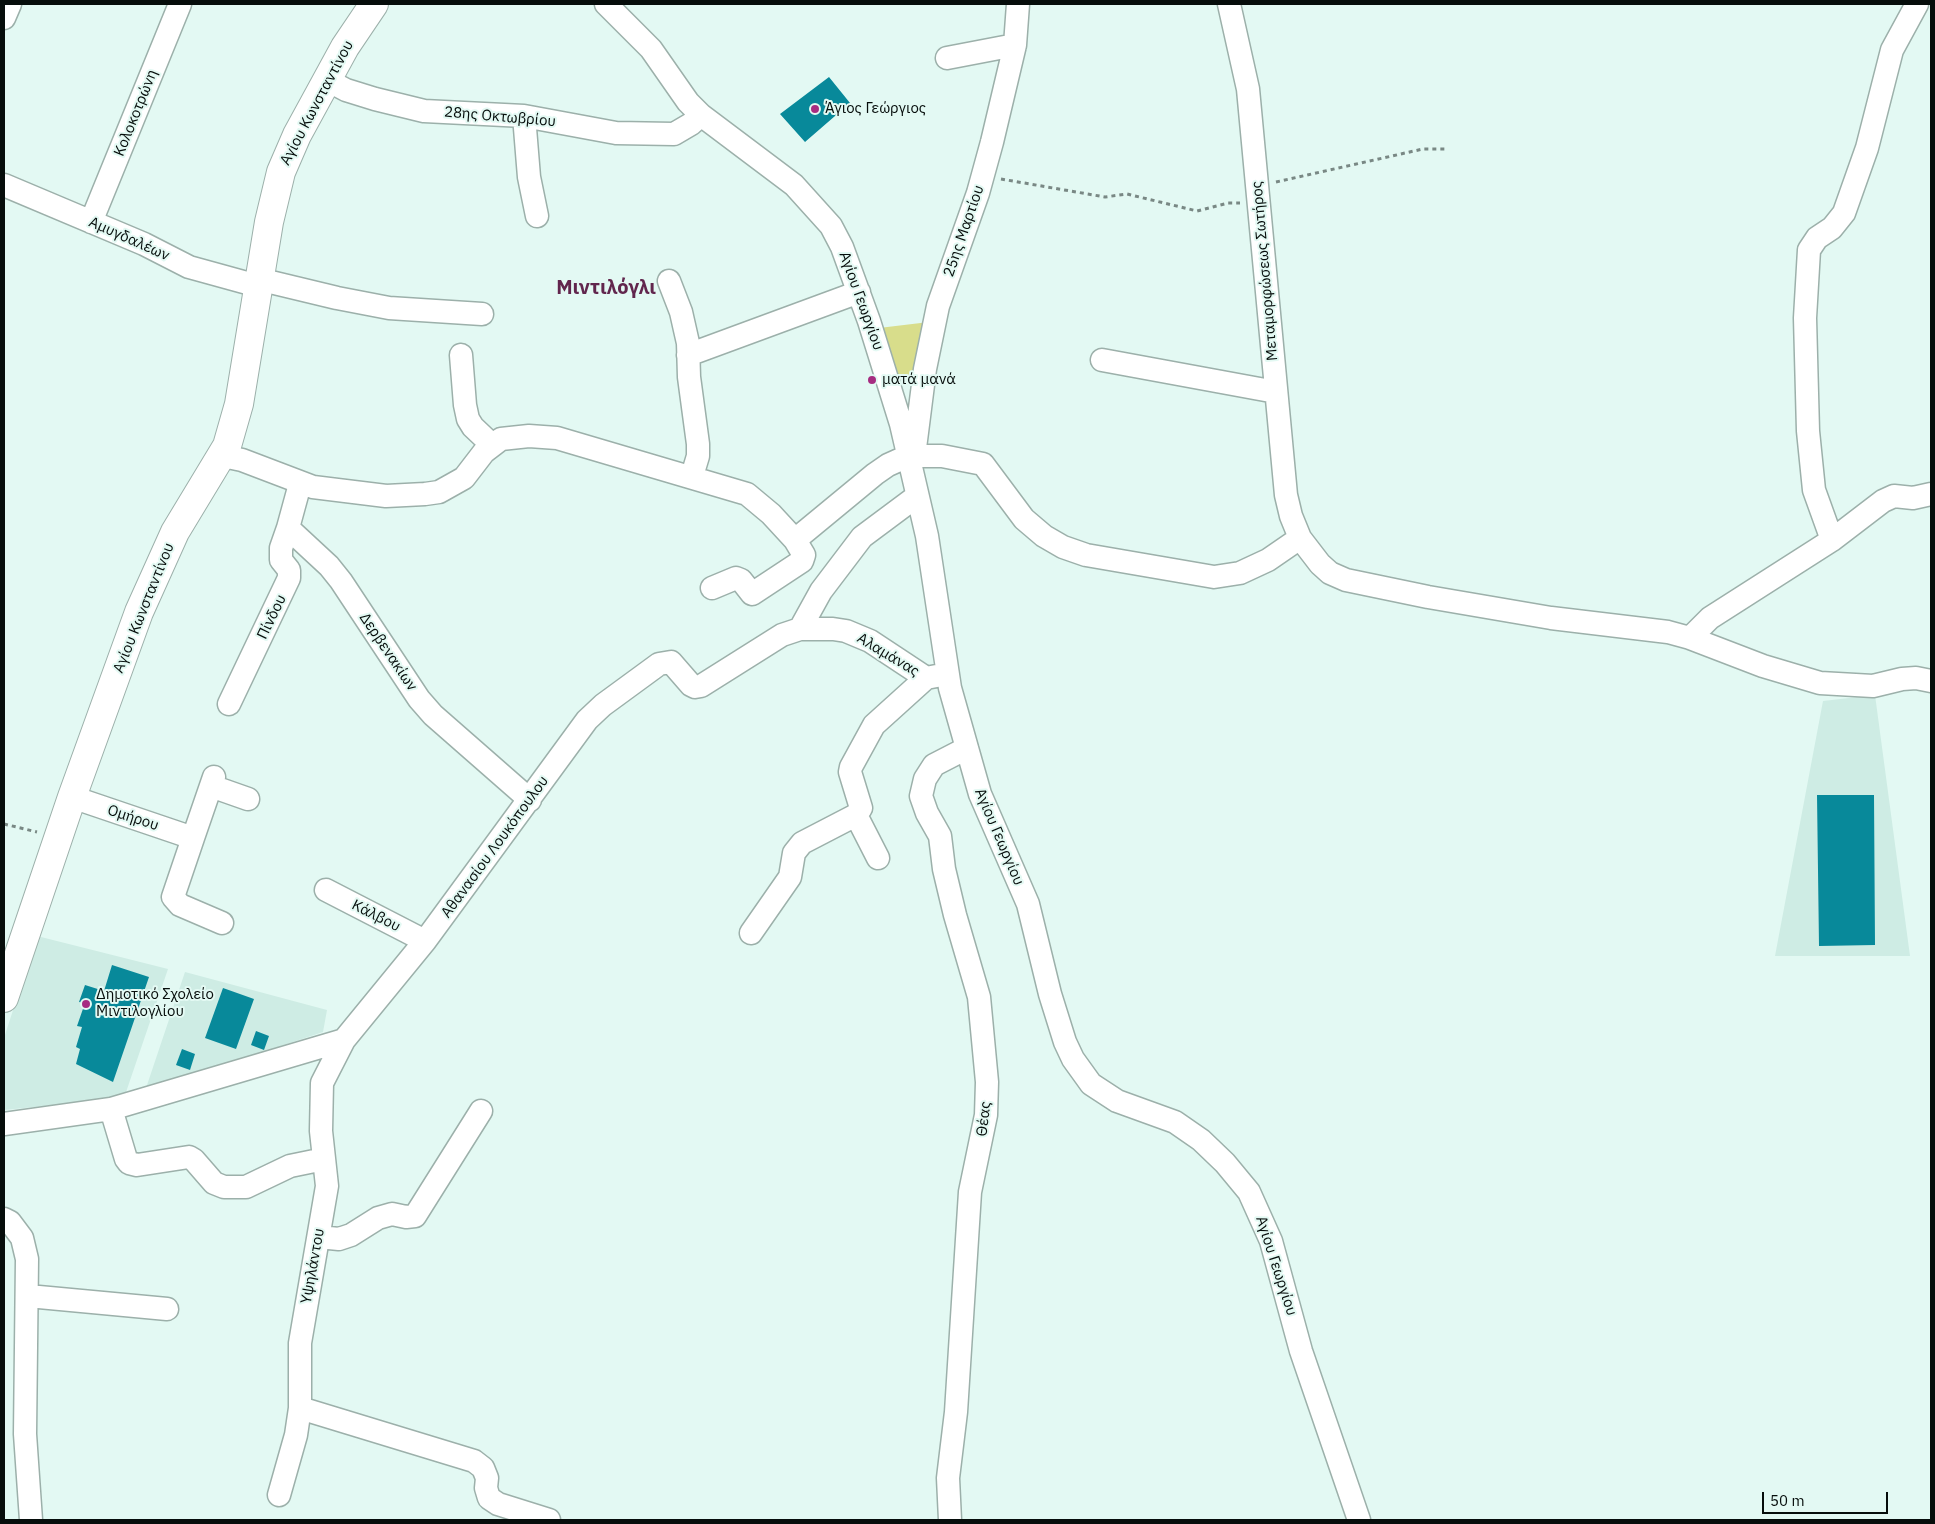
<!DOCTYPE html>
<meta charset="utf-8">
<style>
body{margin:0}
#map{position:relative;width:1935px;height:1524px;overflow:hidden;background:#e3f9f3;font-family:"IBM Plex Sans",sans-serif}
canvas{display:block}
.frame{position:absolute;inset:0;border:5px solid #060d0b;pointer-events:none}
.scale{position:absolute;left:1762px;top:1492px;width:126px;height:22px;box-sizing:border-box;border:2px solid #060d0b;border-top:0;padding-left:6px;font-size:15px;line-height:18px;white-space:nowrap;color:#060d0b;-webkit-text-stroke:4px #e3f9f3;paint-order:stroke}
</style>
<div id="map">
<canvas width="1935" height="1524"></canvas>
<div class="frame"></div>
<div class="scale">50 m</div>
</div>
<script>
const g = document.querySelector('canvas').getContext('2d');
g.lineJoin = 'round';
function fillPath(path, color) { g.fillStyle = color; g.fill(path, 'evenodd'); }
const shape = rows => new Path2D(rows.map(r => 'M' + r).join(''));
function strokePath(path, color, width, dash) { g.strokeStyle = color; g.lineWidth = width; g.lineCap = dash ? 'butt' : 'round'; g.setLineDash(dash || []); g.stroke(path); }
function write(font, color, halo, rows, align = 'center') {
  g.font = font + ' "IBM Plex Sans",sans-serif'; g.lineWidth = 4; g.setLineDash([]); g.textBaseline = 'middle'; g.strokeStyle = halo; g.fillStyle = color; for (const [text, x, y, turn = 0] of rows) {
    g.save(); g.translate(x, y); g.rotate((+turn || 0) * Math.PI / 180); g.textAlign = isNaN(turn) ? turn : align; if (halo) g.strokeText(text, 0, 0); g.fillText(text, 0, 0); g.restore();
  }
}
fillPath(shape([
 [1875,695,1910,956,1775,956,1823,701],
 [37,936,168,969,124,1098,4,1110,4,1038],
 [185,972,327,1010,323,1032,145,1091]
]), '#ceece4');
fillPath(shape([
 [929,322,920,381,896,379,879,328]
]), '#d8dd8b');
fillPath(shape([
 [829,77,850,103,805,142,780,114],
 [1817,795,1874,795,1875,945,1819,946],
 [112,965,149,977,113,1082,76,1064,80,1049,76,1047,82,1027,77,1026,85,1003,79,1002,85,985,104,991],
 [223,988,254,999,236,1049,205,1038],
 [256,1031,269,1036,264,1050,251,1045],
 [182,1049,195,1054,190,1070,176,1065]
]), '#08899a');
const minor = shape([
 [606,4,651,49,688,102,701,115,794,185,831,226,842,247,869,321,901,424,927,536,950,688,980,794,1028,904,1050,994,1065,1042,1073,1059,1091,1084,1117,1101,1175,1122,1201,1140,1225,1163,1249,1192,1271,1241,1301,1351,1359,1520],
 [1229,4,1248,89,1286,495,1291,516,1300,538,1320,564,1330,573,1346,580,1428,597,1551,618,1668,632,1690,638,1763,666,1820,683,1873,686,1902,679,1916,678,1931,681],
 [4,18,10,4],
 [947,58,1015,45],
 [327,80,346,90,375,99,424,111,524,116,616,133,674,134,691,124,701,115],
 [524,116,529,177,537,216],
 [4,185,144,244,189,267,258,286],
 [91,222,180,4],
 [258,279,337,298,389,308,482,314],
 [669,281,681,312,688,343,689,377,698,444,698,456,692,476],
 [461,355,465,405,468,419,473,427,492,445],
 [688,355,859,292],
 [1102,360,1276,392],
 [909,455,915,448,925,369,938,306,978,193,992,142,1015,45,1018,4],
 [223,456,242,460,313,487,386,496,425,494,439,492,464,478,484,452,501,439,529,436,557,438,747,494,771,514,795,540],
 [300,484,288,528,329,566,341,581,419,699,433,715,530,800],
 [1832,540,1814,490,1808,431,1805,318,1809,250,1817,238,1832,228,1844,213,1867,148,1892,50,1917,4],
 [712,588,736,578,741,580,752,594,802,561,804,555,795,540,875,474,888,465,908,456,942,456,983,464,1024,519,1044,536,1063,547,1086,555,1214,577,1240,573,1268,560,1300,538],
 [800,629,821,591,862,537,917,496],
 [1690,638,1710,618,1832,540,1883,501,1894,496,1913,498,1931,494],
 [229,704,289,578,289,570,281,560,281,548,288,528],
 [211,786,248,799],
 [72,797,193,838,173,897,180,905,222,923],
 [193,838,214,777],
 [878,858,856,815,861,808,850,772,851,767,874,725,926,678],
 [326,890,425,941],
 [751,933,790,877,794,853,802,843,856,815],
 [111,1109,126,1159,129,1163,137,1165,189,1157,194,1160,214,1183,224,1187,246,1187,290,1166,324,1159],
 [4,1124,111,1109,344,1040],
 [4,1219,10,1222,22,1238,27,1259,25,1434,31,1520],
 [319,1237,339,1239,351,1235,378,1218,392,1214,406,1217,415,1216,481,1111],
 [28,1296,167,1309],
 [300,1408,474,1461,483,1468,487,1478,486,1488,489,1498,498,1504,549,1520],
 [279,1495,296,1435,300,1408,300,1343,327,1186,321,1131,322,1083,344,1040,425,941,587,720,603,705,659,664,671,662,691,685,695,687,701,686,782,635,800,629,833,629,846,631,870,641,926,678,947,674],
 [950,1520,948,1478,956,1412,970,1192,986,1115,987,1082,979,997,955,915,944,869,940,836,927,813,921,796,925,779,934,765,967,748]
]);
const major = shape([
 [4,998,72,797,139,612,175,532,227,446,239,404,269,222,281,172,297,135,345,47,374,4]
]);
strokePath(minor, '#9cb0aa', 25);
strokePath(major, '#9cb0aa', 30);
strokePath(shape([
 [1001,179,1105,197,1127,194,1197,211,1228,203,1240,203],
 [1276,182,1423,149,1445,149],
 [4,824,37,832]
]), '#798884', 3, [4, 4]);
strokePath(minor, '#fff', 22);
strokePath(major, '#fff', 28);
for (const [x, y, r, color] of [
 [815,109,5,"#a62c81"],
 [872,380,5,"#a62c81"],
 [86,1004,5,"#a62c81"]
]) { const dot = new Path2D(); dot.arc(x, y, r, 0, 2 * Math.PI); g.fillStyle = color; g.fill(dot); strokePath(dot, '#e3f9f3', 2); }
write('15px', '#060d0b', '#e3f9f3', [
 ["Αγίου Κωνσταντίνου",317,103,-62],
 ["Κολοκοτρώνη",136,113,-68],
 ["28ης Οκτωβρίου",500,117,5],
 ["25ης Μαρτίου",964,231,-71],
 ["Αμυγδαλέων",129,239,24],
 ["Μεταμορφώσεως Σωτήρος",1265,271,-95],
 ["Αγίου Γεωργίου",861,301,70],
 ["Αγίου Κωνσταντίνου",144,608,-68],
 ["Πίνδου",272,617,-64],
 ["Δερβενακίων",388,652,56],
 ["Αλαμάνας",888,655,31],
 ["Ομήρου",133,818,18],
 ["Αγίου Γεωργίου",999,837,67],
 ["Αθανασίου Λουκόπουλου",495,847,-54],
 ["Κάλβου",376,916,27],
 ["Θέας",984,1119,-83],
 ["Υψηλάντου",313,1266,-80],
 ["Αγίου Γεωργίου",1276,1266,72]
]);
write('15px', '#060d0b', '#e3f9f3', [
 ["Άγιος Γεώργιος",825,109],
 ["ματά μανά",882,380],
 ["Δημοτικό Σχολείο",96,995],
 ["Μιντιλογλίου",96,1012]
], 'left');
write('bold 20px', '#61264d', '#e3f9f3', [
 ["Μιντιλόγλι",606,288]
]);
</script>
